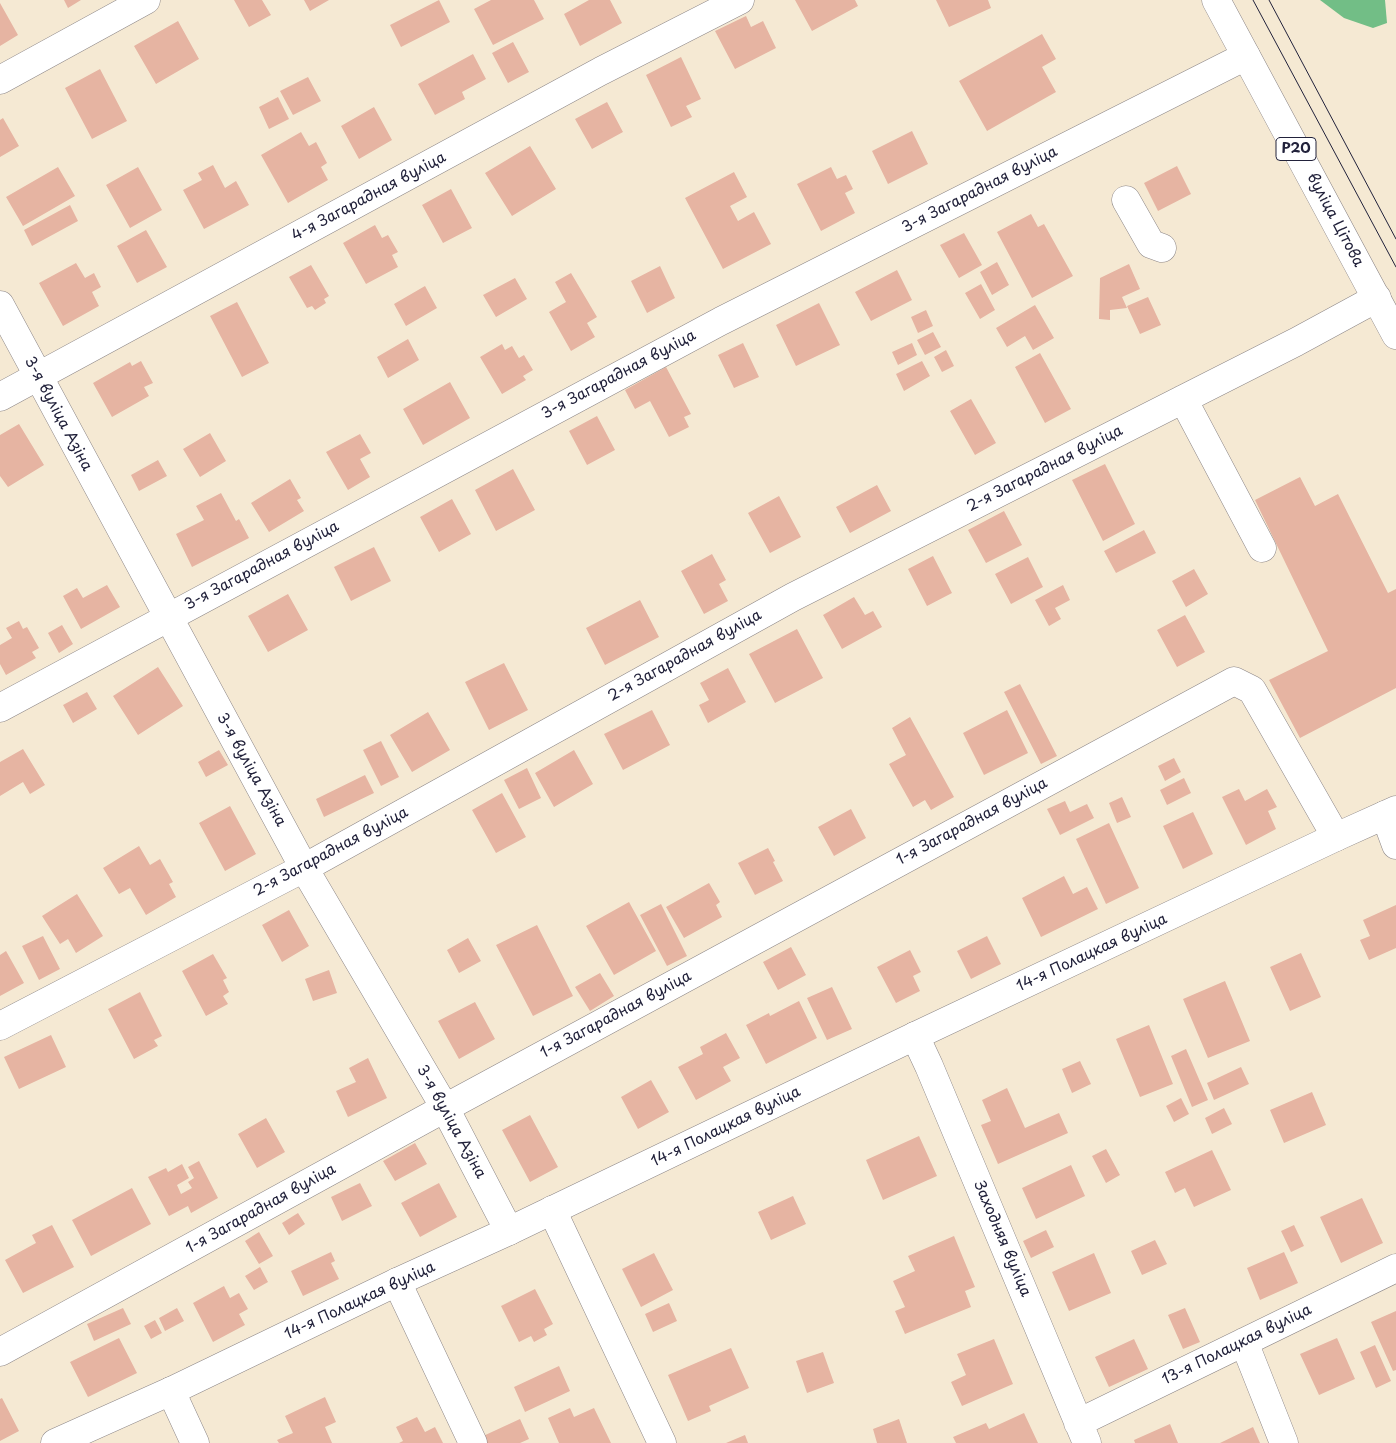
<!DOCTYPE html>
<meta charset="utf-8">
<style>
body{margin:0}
canvas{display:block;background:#f5e9d3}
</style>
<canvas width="1396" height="1443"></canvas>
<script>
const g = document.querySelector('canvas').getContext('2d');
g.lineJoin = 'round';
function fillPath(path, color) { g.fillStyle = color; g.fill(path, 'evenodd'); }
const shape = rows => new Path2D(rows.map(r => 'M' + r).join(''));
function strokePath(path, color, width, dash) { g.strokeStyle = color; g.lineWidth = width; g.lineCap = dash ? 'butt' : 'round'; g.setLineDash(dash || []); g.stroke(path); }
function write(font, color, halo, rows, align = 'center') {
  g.font = font + ' "Playpen Sans",sans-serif'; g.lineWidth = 4; g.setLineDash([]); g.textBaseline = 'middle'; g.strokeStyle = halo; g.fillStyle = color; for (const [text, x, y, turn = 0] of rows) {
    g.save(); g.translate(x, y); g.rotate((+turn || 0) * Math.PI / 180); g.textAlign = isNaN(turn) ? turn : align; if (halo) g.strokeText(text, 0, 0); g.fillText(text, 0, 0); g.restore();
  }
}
fillPath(shape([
 [1320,0,1385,0,1387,23,1373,28,1344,18]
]), '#72be86');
fillPath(shape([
 [64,0,81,0,68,8],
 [234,0,262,0,271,15,249,27],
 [304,0,329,0,310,11],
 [439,0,450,22,401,47,390,25],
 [491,0,534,0,544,19,493,45,474,9],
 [589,0,610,0,622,23,580,46,564,14],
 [795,0,855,0,858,6,812,31],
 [936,0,988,0,991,8,949,27],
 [0,3,18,35,0,46],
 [746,16,751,27,763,21,776,48,735,69,715,31],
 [178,21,199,59,156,84,134,46],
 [1042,34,1056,59,1042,67,1056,92,987,131,959,81],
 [513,42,529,72,508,83,492,53],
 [473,54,486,79,462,92,465,99,435,115,418,84],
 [681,57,701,99,686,106,692,117,671,127,646,75],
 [100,69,127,121,92,139,65,88],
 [308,77,321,101,293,115,280,91],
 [278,97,289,119,269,129,259,107],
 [607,102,623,132,592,149,575,119],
 [374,107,392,140,359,159,341,126],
 [3,118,19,146,0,157,0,120],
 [912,131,928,164,888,184,872,151],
 [301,132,309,146,316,142,327,163,321,167,328,180,288,203,261,155],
 [530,146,556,189,512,216,485,173],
 [213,165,225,188,236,181,249,205,204,229,183,190,202,180,198,173],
 [1177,166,1191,194,1158,211,1144,183],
 [58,167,75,196,23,226,6,197],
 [138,167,162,210,130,228,106,185],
 [831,167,837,179,846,175,853,189,845,193,855,213,821,231,797,184],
 [734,172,747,197,730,206,738,221,754,212,771,244,723,269,685,198],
 [451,189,472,228,443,243,422,205],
 [70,205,78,221,32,246,24,230],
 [1031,214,1038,227,1044,224,1073,276,1032,298,997,232],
 [375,225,382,238,388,235,398,252,392,255,398,267,366,284,343,243],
 [146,230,167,267,137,283,117,246],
 [964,233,982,265,959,278,940,245],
 [997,262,1009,285,992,295,980,272],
 [76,263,85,278,94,273,101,287,92,292,99,306,63,326,39,283],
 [1129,264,1140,289,1122,297,1127,308,1110,310,1110,320,1099,319,1100,278],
 [311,265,329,296,324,299,326,303,315,310,312,306,307,308,289,277],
 [660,266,675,298,647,313,631,281],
 [897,270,912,300,871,321,855,292],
 [571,273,597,317,587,323,595,337,571,351,549,312,566,302,555,282],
 [515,278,527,299,496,317,483,295],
 [981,284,995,310,980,319,965,293],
 [425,286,437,308,406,326,394,304],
 [1148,297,1161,325,1140,334,1127,306],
 [237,302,269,363,242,377,210,316],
 [819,303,840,345,796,366,776,325],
 [1035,305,1054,338,1033,350,1025,336,1007,347,996,328],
 [926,310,933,326,918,333,911,317],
 [933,332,941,347,925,355,917,340],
 [408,339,419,360,388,378,377,357],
 [743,343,759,377,734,388,718,355],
 [912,343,917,355,898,365,892,352],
 [502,344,505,350,512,346,519,358,524,355,533,370,523,376,526,380,502,394,480,357],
 [946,350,954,366,942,372,934,357],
 [1040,353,1071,409,1045,423,1015,367],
 [141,361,153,383,144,387,149,396,112,417,93,383,130,362,132,366],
 [922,361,930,376,904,391,896,374],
 [666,367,691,414,684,417,689,427,669,437,650,401,635,409,625,390],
 [450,382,470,418,423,445,403,409],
 [971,399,996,443,975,455,950,411],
 [597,416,615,450,587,465,569,431],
 [19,424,44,465,8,487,0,476,0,435],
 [210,433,226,461,200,477,183,449],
 [360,434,371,453,360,459,370,477,348,490,326,452],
 [158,460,167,476,139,491,131,475],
 [1105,464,1135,524,1103,541,1072,480],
 [513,469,535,510,496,531,475,490],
 [1300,477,1315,506,1338,494,1388,593,1396,589,1396,688,1300,738,1269,680,1328,651,1255,500],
 [290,479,301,498,297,500,304,511,269,532,251,503],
 [877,485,891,511,850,533,836,507],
 [221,493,236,521,239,519,249,538,192,567,176,534,204,520,196,506],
 [779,496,801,537,770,553,748,513],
 [452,499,471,534,439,552,420,517],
 [1004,511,1022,545,986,563,968,530],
 [1144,530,1156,553,1116,573,1104,551],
 [374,547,391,581,351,601,334,567],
 [712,554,726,580,719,584,728,601,704,614,681,571],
 [933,556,952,593,927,606,908,569],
 [1028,557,1043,587,1011,604,995,574],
 [1194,569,1208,594,1186,607,1172,581],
 [107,585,120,607,81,629,63,596,77,588,83,598],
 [1063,585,1070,600,1055,608,1061,619,1049,626,1035,600],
 [288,594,308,630,268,652,248,616],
 [854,597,865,615,873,611,882,627,842,649,823,615],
 [640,600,659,637,605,665,586,628],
 [1185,615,1205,652,1177,667,1157,630],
 [19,621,23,629,27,627,39,648,32,652,36,658,6,675,0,664,0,645,12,638,6,628],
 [62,625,73,644,59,653,48,633],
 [797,629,823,678,775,703,749,654],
 [504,663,528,710,489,730,465,682],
 [158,667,183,706,138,735,113,696],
 [728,668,746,702,708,723,699,705,709,700,700,683],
 [1020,684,1057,756,1041,764,1004,692],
 [87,692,97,709,73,723,63,705],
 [652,710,670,745,623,770,604,734],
 [1007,710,1028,753,984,775,963,733],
 [428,712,450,750,412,772,390,735],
 [910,717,954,797,931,810,925,800,913,807,889,764,906,755,892,728],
 [381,741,399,777,381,786,363,750],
 [23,749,45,785,30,794,23,782,0,796,0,762],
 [219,750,228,765,206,777,198,762],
 [574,750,593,784,554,807,535,773],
 [1174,758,1181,772,1165,781,1158,766],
 [527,768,541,798,519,809,504,780],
 [365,775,374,793,324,817,316,799],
 [1184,778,1191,793,1167,805,1160,790],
 [1239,789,1245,801,1267,789,1277,807,1268,811,1276,829,1246,845,1222,797],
 [502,793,526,837,496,853,472,810],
 [1122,797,1131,817,1117,823,1109,803],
 [1065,801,1070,812,1087,804,1094,818,1060,835,1047,809],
 [230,806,256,854,225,871,199,823],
 [851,809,866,838,834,856,818,827],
 [1193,812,1213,854,1183,869,1163,826],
 [1109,823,1139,888,1106,904,1076,839],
 [139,846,150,865,160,859,173,882,169,884,176,897,146,915,130,888,119,894,103,868],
 [768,848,775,861,773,862,783,881,755,895,738,863],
 [1064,876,1073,894,1087,887,1098,909,1041,937,1022,898],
 [709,883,720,902,716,905,722,917,684,938,666,907],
 [77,894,103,936,76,953,68,939,60,944,42,916],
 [629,902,656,951,614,975,586,926],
 [661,904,687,956,667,966,640,915],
 [1396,905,1396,948,1369,960,1360,940,1370,936,1363,920],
 [289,910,309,946,282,962,262,925],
 [537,925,573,996,533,1016,496,945],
 [43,936,60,969,39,980,22,946],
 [987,936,1001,964,971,979,957,951],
 [468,938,481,961,459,973,447,950],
 [791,947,806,975,778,990,763,962],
 [910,950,921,972,913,976,920,991,896,1003,877,967],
 [6,951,24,983,0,996,0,955],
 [1301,953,1321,997,1290,1011,1270,967],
 [213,954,227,978,223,980,229,992,223,996,228,1004,206,1016,182,971],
 [329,970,337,993,313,1001,305,979],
 [600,973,614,996,590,1011,575,987],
 [1225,981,1250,1041,1208,1058,1183,999],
 [832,987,852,1029,827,1040,807,998],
 [140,992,162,1036,154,1040,158,1046,134,1059,108,1009],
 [799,1001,817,1038,766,1064,746,1025,769,1013,770,1016],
 [475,1002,495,1039,459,1059,438,1021],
 [1149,1025,1173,1084,1140,1097,1116,1039],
 [726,1033,740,1058,723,1067,731,1081,696,1100,678,1067,703,1054,700,1047],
 [51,1035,66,1067,19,1089,4,1057],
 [1186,1049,1208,1100,1192,1107,1171,1056],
 [368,1058,387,1098,348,1117,336,1091,356,1082,349,1068],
 [1080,1061,1091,1084,1072,1093,1062,1069],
 [1241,1067,1249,1084,1214,1100,1207,1083],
 [651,1080,669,1112,638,1129,621,1097],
 [1007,1088,1025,1128,1059,1113,1068,1133,998,1164,981,1125,991,1121,982,1100],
 [1312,1092,1326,1125,1284,1143,1270,1110],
 [1181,1098,1189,1114,1174,1122,1166,1106],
 [1224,1108,1232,1124,1212,1134,1205,1118],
 [530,1115,558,1167,530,1182,502,1130],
 [266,1118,285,1152,257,1168,238,1134],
 [919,1136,937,1176,883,1200,866,1160],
 [415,1143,427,1164,395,1181,383,1161],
 [1106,1149,1120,1175,1106,1183,1092,1156],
 [1212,1150,1231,1190,1194,1207,1185,1188,1175,1193,1165,1172],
 [199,1161,218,1198,191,1213,188,1206,169,1216,148,1177,166,1168,168,1172,182,1164,189,1178,177,1185,181,1194,192,1188,188,1182,194,1178,188,1167],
 [1071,1165,1085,1196,1036,1219,1022,1188],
 [360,1183,372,1206,342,1221,331,1197],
 [439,1183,457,1217,420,1237,401,1203],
 [132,1188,151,1224,91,1256,72,1220],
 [793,1196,806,1224,771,1240,758,1212],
 [1362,1198,1383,1243,1341,1263,1320,1217],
 [298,1213,305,1224,289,1235,282,1223],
 [52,1225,74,1267,23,1293,5,1260,36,1243,32,1235],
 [1294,1225,1304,1246,1291,1252,1281,1231],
 [1046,1230,1054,1247,1031,1258,1023,1241],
 [259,1232,273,1256,259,1264,245,1241],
 [954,1236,975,1287,965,1291,971,1307,905,1334,895,1311,905,1307,893,1281,915,1271,908,1256],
 [1155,1240,1167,1264,1142,1275,1131,1251],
 [331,1252,335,1261,331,1263,339,1279,303,1296,291,1271],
 [1284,1252,1298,1283,1260,1300,1247,1268],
 [654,1253,673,1290,641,1307,622,1269],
 [1094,1253,1111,1293,1069,1311,1052,1272],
 [260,1267,268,1282,254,1290,245,1276],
 [224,1286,230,1298,239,1293,248,1309,239,1314,245,1325,213,1342,193,1303],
 [535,1289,553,1324,544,1329,547,1335,534,1342,531,1336,519,1342,501,1306],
 [669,1303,677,1321,653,1332,645,1314],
 [123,1308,131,1324,94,1341,87,1324],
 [177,1308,184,1321,165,1331,159,1318],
 [1185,1308,1200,1342,1183,1349,1168,1315],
 [1396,1311,1396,1370,1393,1371,1371,1322],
 [155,1320,162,1333,151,1339,144,1326],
 [119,1338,137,1373,88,1397,70,1362],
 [1337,1338,1355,1379,1319,1395,1300,1354],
 [994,1339,1013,1384,962,1406,951,1382,966,1375,957,1354],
 [1134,1339,1148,1369,1109,1387,1095,1357],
 [1375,1345,1391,1381,1376,1388,1360,1352],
 [731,1348,749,1388,709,1406,711,1411,688,1421,668,1375],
 [823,1352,834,1383,807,1393,796,1361],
 [559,1366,570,1391,525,1412,514,1387],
 [325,1397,336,1422,325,1427,332,1443,279,1443,277,1440,293,1433,285,1416],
 [2,1398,19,1431,0,1441,0,1399],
 [570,1408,574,1417,594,1408,611,1443,559,1443,548,1418],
 [1024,1413,1038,1443,956,1443,953,1437,986,1423,989,1429],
 [417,1417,425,1432,435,1427,443,1443,399,1443,403,1441,396,1427],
 [520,1419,529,1439,520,1443,484,1443,481,1437],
 [899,1419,907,1443,877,1443,873,1429],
 [1170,1424,1178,1443,1135,1443,1134,1440],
 [1253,1427,1260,1443,1220,1443],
 [745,1435,748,1443,726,1443]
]), '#e6b4a2');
const minor = shape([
 [0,80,146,0],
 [1126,200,1151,244,1162,248],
 [0,305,304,868,445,1108,509,1231],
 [0,397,601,71,740,0],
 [1183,399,1262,548],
 [0,708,721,321,1246,56],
 [1385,815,1396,845],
 [0,1026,304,868,793,597,1296,342,1377,298],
 [915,1036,929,1066,1087,1443],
 [552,1210,662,1443],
 [397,1282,473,1443],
 [1244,1342,1284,1443],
 [0,1352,445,1108,1234,681,1252,690,1336,837],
 [171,1391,195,1443],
 [1078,1423,1396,1268]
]);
const major = shape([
 [1216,0,1396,335],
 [55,1443,171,1391,397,1282,509,1231,915,1036,1336,837,1396,810]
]);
strokePath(minor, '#8c8687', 29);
strokePath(major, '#8c8687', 29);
strokePath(minor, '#fff', 28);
strokePath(major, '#fff', 28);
strokePath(shape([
 [1253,0,1396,267],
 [1269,0,1396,239]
]), '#22223b', 1);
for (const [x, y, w] of [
 [1296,149,40]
]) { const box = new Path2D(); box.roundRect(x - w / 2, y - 11.5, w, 23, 4); g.fillStyle = '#fff'; g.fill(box); strokePath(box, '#22223b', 1); }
write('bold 14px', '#22223b', null, [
 ["Р20",1296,149]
]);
write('15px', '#22223b', '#fff', [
 ["3-я Загарадная вуліца",980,190,-27],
 ["4-я Загарадная вуліца",369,197,-28],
 ["вуліца Цітова",1335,220,62],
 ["3-я Загарадная вуліца",619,375,-28],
 ["3-я вуліца Азіна",58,414,62],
 ["2-я Загарадная вуліца",1045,469,-27],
 ["3-я Загарадная вуліца",262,566,-28],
 ["2-я Загарадная вуліца",685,656,-29],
 ["3-я вуліца Азіна",251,770,61],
 ["1-я Загарадная вуліца",972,822,-28],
 ["2-я Загарадная вуліца",331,852,-28],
 ["14-я Полацкая вуліца",1092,953,-25],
 ["1-я Загарадная вуліца",616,1015,-28],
 ["3-я вуліца Азіна",451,1122,61],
 ["14-я Полацкая вуліца",726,1127,-26],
 ["1-я Загарадная вуліца",261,1209,-29],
 ["Заходняя вуліца",1002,1239,67],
 ["14-я Полацкая вуліца",360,1301,-25],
 ["13-я Полацкая вуліца",1237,1345,-26]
]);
</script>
